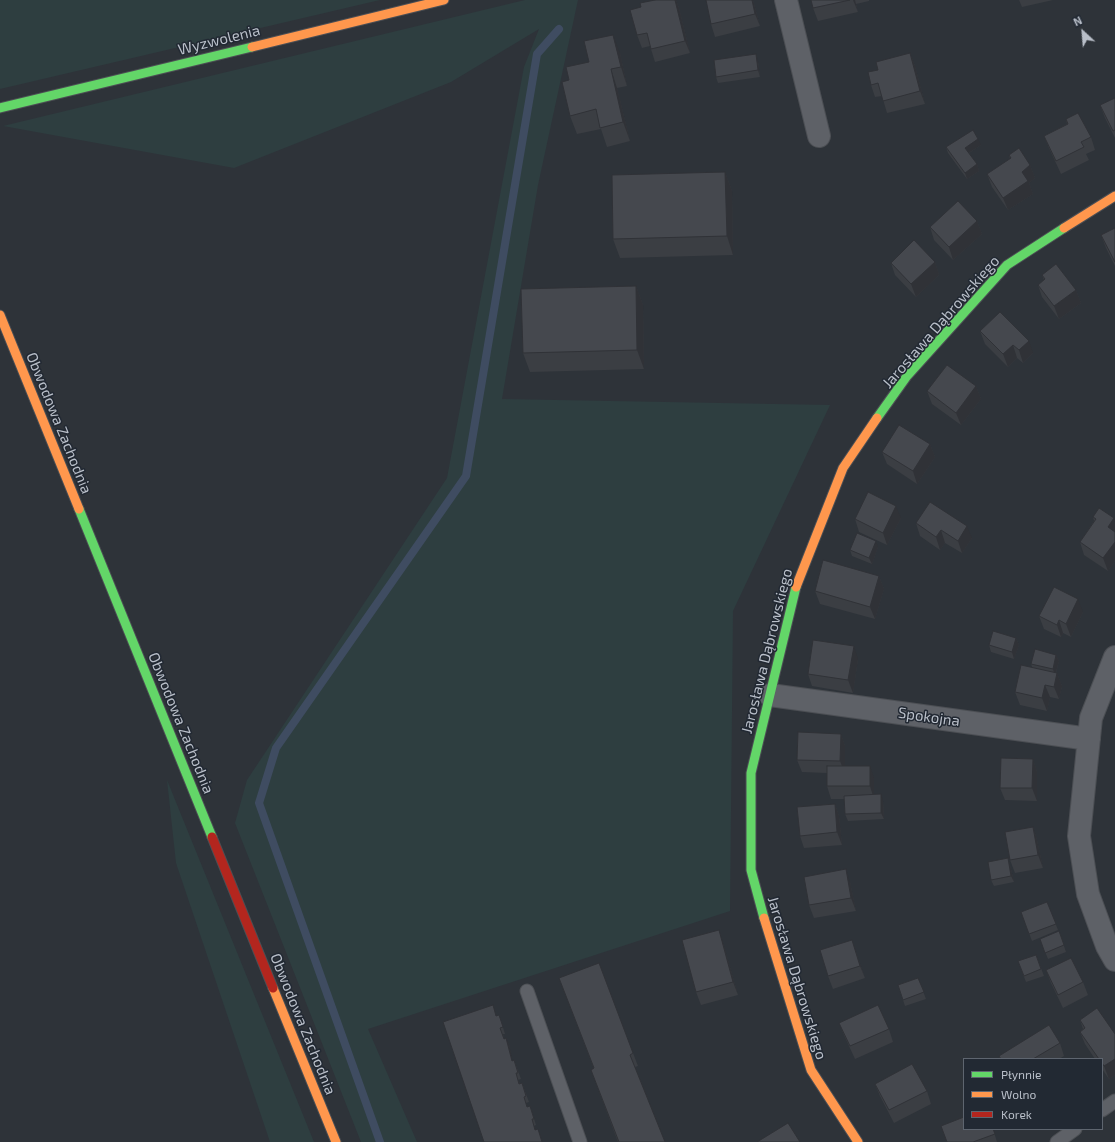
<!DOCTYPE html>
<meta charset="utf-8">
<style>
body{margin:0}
#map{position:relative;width:1115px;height:1142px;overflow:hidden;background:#2e3339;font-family:"Exo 2",sans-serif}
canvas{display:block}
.legend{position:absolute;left:963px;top:1058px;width:140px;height:72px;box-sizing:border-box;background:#222933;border:1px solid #5e656f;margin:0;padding:5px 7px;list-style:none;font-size:12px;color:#b9bfc9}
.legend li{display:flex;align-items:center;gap:8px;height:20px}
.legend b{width:20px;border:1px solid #5e656f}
.north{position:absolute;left:1063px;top:12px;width:40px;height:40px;-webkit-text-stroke:3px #222933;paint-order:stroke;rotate:334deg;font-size:11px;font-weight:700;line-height:16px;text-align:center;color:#b9bfc9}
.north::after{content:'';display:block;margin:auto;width:14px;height:18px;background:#b9bfc9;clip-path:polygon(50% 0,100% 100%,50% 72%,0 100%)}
</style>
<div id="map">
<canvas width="1115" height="1142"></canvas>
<ul class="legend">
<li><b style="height:5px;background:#63d668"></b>Płynnie</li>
<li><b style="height:5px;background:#ff974d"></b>Wolno</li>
<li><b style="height:5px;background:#b3261e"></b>Korek</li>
</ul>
<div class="north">N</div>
</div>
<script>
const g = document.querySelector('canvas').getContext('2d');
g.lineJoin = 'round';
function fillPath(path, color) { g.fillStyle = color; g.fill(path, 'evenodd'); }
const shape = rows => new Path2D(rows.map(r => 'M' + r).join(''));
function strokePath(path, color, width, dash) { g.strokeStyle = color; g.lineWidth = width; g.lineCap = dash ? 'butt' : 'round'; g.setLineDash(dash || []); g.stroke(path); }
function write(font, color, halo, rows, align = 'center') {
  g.font = font + ' "Exo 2",sans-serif'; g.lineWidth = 3; g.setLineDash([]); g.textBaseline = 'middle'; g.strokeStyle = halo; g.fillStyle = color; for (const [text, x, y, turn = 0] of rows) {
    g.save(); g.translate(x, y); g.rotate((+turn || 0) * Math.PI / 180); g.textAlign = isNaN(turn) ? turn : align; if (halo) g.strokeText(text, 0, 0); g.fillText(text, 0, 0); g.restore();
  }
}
fillPath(shape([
 [0,0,380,0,0,89],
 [525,0,578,0,538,185,502,399,830,405,733,611,730,911,368,1029,417,1142,361,1142,235,823,247,780,447,478,524,67,539,29,451,82,234,168,3,126],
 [167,780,314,1142,270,1142,176,863]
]), '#2e3e40');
strokePath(shape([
 [380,1142,259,803,276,748,466,476,537,54,559,29]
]), '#3f4c61', 8);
const lane = shape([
 [527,991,580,1142],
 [1102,1110,1115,1101],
 [1057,1142,1075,1129]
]);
const street = shape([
 [786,0,819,136],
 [1115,657,1091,718,1079,836,1088,894,1107,946,1115,960],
 [770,695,1089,739]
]);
const fast = shape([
 [0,108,252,47],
 [877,418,907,376,1007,265,1064,228],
 [79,509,212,837],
 [764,918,751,870,751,773,796,587]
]);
const slow = shape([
 [252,47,444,0],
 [1064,228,1115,196],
 [0,315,79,509],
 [796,587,843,468,877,418],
 [764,918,811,1070,858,1142],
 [273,988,336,1142]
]);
const jam = shape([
 [212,837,273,988]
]);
strokePath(lane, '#4c4f54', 15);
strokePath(street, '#4c4f54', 24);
strokePath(fast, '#4c4f54', 11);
strokePath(slow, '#4c4f54', 11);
strokePath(jam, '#4c4f54', 11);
strokePath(lane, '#5e6167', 13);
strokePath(street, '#5e6167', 22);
strokePath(fast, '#63d668', 9);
strokePath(slow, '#ff974d', 9);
strokePath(jam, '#b3261e', 9);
fillPath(shape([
 [655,0,676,0,679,8,690,53,655,62,650,46,642,48,637,35,641,7],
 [753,0,760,26,715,37,711,24],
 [811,0,869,0,869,1,856,4,858,12,818,21,813,8],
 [1019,0,1053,0,1022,7],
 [620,53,627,86,617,88,630,141,607,147,601,129,577,134,570,116,569,80],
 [910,53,915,66,925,104,887,113,882,96,875,97,871,85,878,70],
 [758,61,760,77,718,83,716,77],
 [1115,98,1115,138,1105,118,1100,105],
 [1066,119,1091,137,1095,150,1086,154,1089,160,1061,174,1049,148,1044,136,1067,124],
 [981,145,969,153,977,164,979,171,967,179,948,153,946,147],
 [1009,155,1030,165,1035,178,1029,183,1033,194,1008,210,992,187,987,174,1010,159],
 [725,172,732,191,733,255,620,258,613,239],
 [977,221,982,234,953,260,934,240,930,227],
 [1115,228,1115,266,1106,248,1101,235],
 [935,262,939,275,916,297,895,275,891,263],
 [1042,275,1076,290,1081,303,1059,319,1042,297,1038,285,1044,280],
 [636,286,643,305,644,369,530,372,523,353],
 [980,331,1033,353,1023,363,1017,358,1008,367,985,344],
 [976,386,981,399,961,425,932,404,927,391],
 [930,444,935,457,917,484,887,464,882,452],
 [1093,517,1115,522,1115,561,1108,571,1084,555,1080,542,1094,521],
 [901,518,887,545,859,532,855,519],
 [916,523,972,538,962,553,945,543,940,550,920,536],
 [878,547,872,564,852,556,850,550],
 [879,576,884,589,875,619,820,604,815,591],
 [1083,612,1071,637,1063,633,1061,637,1044,629,1039,616],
 [1016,638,1019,645,1014,659,991,652,989,645],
 [1056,655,1059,661,1056,673,1057,673,1062,686,1059,699,1050,697,1047,711,1020,705,1015,692,1032,667,1031,664],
 [858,659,853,693,812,686,808,674],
 [841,734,845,746,845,766,874,778,874,794,883,801,884,819,848,821,845,814,845,799,831,799,827,786,827,773,802,772,797,760],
 [1033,759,1037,772,1037,801,1005,800,1000,788],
 [835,804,839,816,842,845,804,848,800,836],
 [1033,827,1037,840,1043,868,1015,873,1010,860],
 [1008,858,1010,865,1014,882,994,886,991,880],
 [850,882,856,911,814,918,809,905],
 [1047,902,1058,930,1032,941,1021,912],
 [1059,931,1066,952,1048,959,1040,939],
 [723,943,738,995,701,1005,696,992],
 [856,952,865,978,833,989,828,976],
 [1036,955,1044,976,1026,982,1018,961],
 [1046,970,1083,982,1088,995,1063,1008,1051,983],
 [559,978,633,1053,638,1066,635,1067,665,1142,618,1142,591,1070,594,1069],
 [918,978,926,999,905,1006,898,985],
 [496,1016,501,1021,505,1034,503,1034,504,1039,509,1044,512,1061,514,1060,521,1079,518,1080,520,1084,522,1083,529,1102,526,1103,527,1107,530,1106,536,1125,534,1126,535,1130,538,1129,542,1142,484,1142],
 [1080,1020,1115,1034,1115,1075,1109,1079,1102,1069,1102,1059,1095,1059,1085,1044,1080,1032,1083,1029],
 [839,1023,889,1029,893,1042,855,1059,844,1035],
 [1060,1043,1064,1056,1059,1059,1000,1059,999,1056],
 [875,1084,927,1091,931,1104,894,1123,880,1096],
 [993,1129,997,1142,947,1142]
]), '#3b3e43');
fillPath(shape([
 [675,0,676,0,679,8,690,53,685,41],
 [752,0,753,0,760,26,755,14],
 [853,0,855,0,858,12],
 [613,35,620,53,627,86,621,67],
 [910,53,915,66,925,104,920,91],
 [756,54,758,61,760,77,758,70],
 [611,69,617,88,630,141,623,122],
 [978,139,981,145,967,154,965,148],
 [977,164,979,171,967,179,965,173],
 [1030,165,1035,178,1029,183,1033,194,1008,210,1003,198,1022,172],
 [725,172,732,191,733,255,727,236],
 [977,221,982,234,953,260,949,247],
 [935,262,939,275,916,297,911,284],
 [636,286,643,305,644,369,637,350],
 [1076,290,1081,303,1059,319,1054,306],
 [1029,341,1033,353,1023,363,1019,350],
 [1013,345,1017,358,1008,367,1003,354],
 [976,386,981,399,961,425,956,413],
 [930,444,935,457,917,484,913,471],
 [896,506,901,518,887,545,883,533],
 [1114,518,1115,522,1115,536,1108,527],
 [967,526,972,538,962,553,958,541],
 [941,530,945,543,940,550,936,537],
 [876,541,878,547,872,564,869,558],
 [1115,542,1115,561,1108,571,1103,558],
 [879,576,884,589,875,619,870,607],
 [1078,599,1083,612,1071,637,1066,624],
 [1059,620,1063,633,1061,637,1057,625],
 [1016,638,1019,645,1014,659,1012,652],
 [854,646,858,659,853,693,848,680],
 [1056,655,1059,661,1055,676,1053,669],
 [1057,673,1062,686,1059,699,1054,687],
 [1045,685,1050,697,1047,711,1042,698],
 [841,734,845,746,845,774,840,761],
 [1033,759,1037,772,1037,801,1032,788],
 [870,766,874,778,874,799,870,786],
 [881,794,883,801,884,819,881,813],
 [835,804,839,816,842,845,837,832],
 [1033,827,1037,840,1043,868,1038,855],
 [1008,858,1010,865,1014,882,1011,876],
 [846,869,850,882,856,911,851,898],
 [719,930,723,943,738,995,733,982],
 [852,940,856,952,865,978,860,966],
 [506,1038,509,1044,514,1068,512,1061],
 [1115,1059,1115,1075,1109,1079,1104,1066]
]), '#303237');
const building = shape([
 [655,0,675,0,685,41,651,49,647,33,637,35,630,10,641,7,640,3,655,0],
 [706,0,752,0,755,14,711,24,706,0],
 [811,0,850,0,813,8,811,0],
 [613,35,621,67,611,69,623,122,600,128,596,109,570,116,562,82,569,80,566,67,589,62,584,41,613,35],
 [910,53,920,91,883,101,878,83,871,85,868,72,878,70,876,62,910,53],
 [756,54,758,70,716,77,714,60,756,54],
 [1115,98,1115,130,1113,131,1100,105,1115,98],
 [1078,113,1091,137,1081,142,1084,147,1056,161,1044,136,1068,124,1066,119,1078,113],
 [973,130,978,139,965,148,977,164,965,173,946,147,973,130],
 [1019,148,1030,165,1022,172,1028,181,1003,198,987,174,1011,158,1009,155,1019,148],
 [725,172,727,236,613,239,612,175,725,172],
 [958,201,977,221,949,247,930,227,958,201],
 [1115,228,1115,262,1101,235,1115,228],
 [914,240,935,262,911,284,891,263,914,240],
 [1056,264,1076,290,1054,306,1038,285,1045,279,1042,275,1056,264],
 [636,286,637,350,523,353,521,289,636,286],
 [1000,312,1029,341,1019,350,1013,345,1003,354,980,331,1000,312],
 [947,365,976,386,956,413,927,391,947,365],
 [899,425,930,444,913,471,882,452,899,425],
 [868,492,896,506,883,533,855,519,868,492],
 [930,502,967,526,958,541,941,530,936,537,916,523,930,502],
 [1099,508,1114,518,1108,527,1115,532,1115,542,1103,558,1080,542,1096,519,1093,517,1099,508],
 [857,533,876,541,869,558,850,550,857,533],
 [823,560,879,576,870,607,815,591,823,560],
 [1054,587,1078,599,1066,624,1059,620,1057,625,1039,616,1054,587],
 [993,631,1016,638,1012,652,989,645,993,631],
 [813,640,854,646,848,680,808,674,813,640],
 [1035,649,1056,655,1053,669,1031,664,1035,649],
 [1021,665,1057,673,1054,687,1045,685,1042,698,1015,692,1021,665],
 [798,732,841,734,840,761,797,760,798,732],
 [1001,758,1033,759,1032,788,1000,788,1001,758],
 [827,766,870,766,870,786,827,786,827,766],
 [881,794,881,813,845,814,844,796,881,794],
 [835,804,837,832,800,836,797,807,835,804],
 [1033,827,1038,855,1010,860,1005,832,1033,827],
 [1008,858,1011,876,991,880,988,862,1008,858],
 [846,869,851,898,809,905,804,877,846,869],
 [1047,902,1056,924,1029,934,1021,912,1047,902],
 [719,930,733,982,696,992,682,940,719,930],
 [1059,931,1064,945,1045,953,1040,939,1059,931],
 [852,940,860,966,828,976,820,950,852,940],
 [1036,955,1041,969,1024,976,1018,961,1036,955],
 [1071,958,1083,982,1058,995,1046,970,1071,958],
 [599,963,633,1053,630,1055,665,1142,619,1142,591,1070,594,1068,559,978,599,963],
 [918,978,924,992,903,1000,898,985,918,978],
 [493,1005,496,1016,499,1015,503,1027,500,1028,504,1039,506,1038,512,1061,514,1060,518,1073,516,1073,519,1084,522,1083,526,1096,524,1097,527,1107,530,1106,534,1119,532,1119,535,1130,538,1129,542,1142,484,1142,443,1022,493,1005],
 [878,1005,889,1029,850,1046,839,1023,878,1005],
 [1097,1008,1115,1034,1115,1059,1104,1066,1102,1063,1102,1059,1099,1059,1080,1032,1085,1028,1080,1020,1097,1008],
 [1049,1025,1060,1043,1033,1059,1001,1059,999,1056,1049,1025],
 [912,1064,927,1091,889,1110,875,1084,912,1064],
 [964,1117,964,1129,993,1129,995,1134,973,1142,947,1142,941,1126,964,1117],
 [788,1123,800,1142,757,1142,788,1123]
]);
fillPath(building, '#45484e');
strokePath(building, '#303237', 1);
write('15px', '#b9bfc9', '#222933', [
 ["Wyzwolenia",219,40,-14],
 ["Jarosława Dąbrowskiego",941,322,-49],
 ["Obwodowa Zachodnia",59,423,68],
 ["Jarosława Dąbrowskiego",767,651,-76],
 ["Spokojna",929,717,8],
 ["Obwodowa Zachodnia",181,723,68],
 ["Jarosława Dąbrowskiego",797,978,73],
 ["Obwodowa Zachodnia",303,1024,68]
]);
</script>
